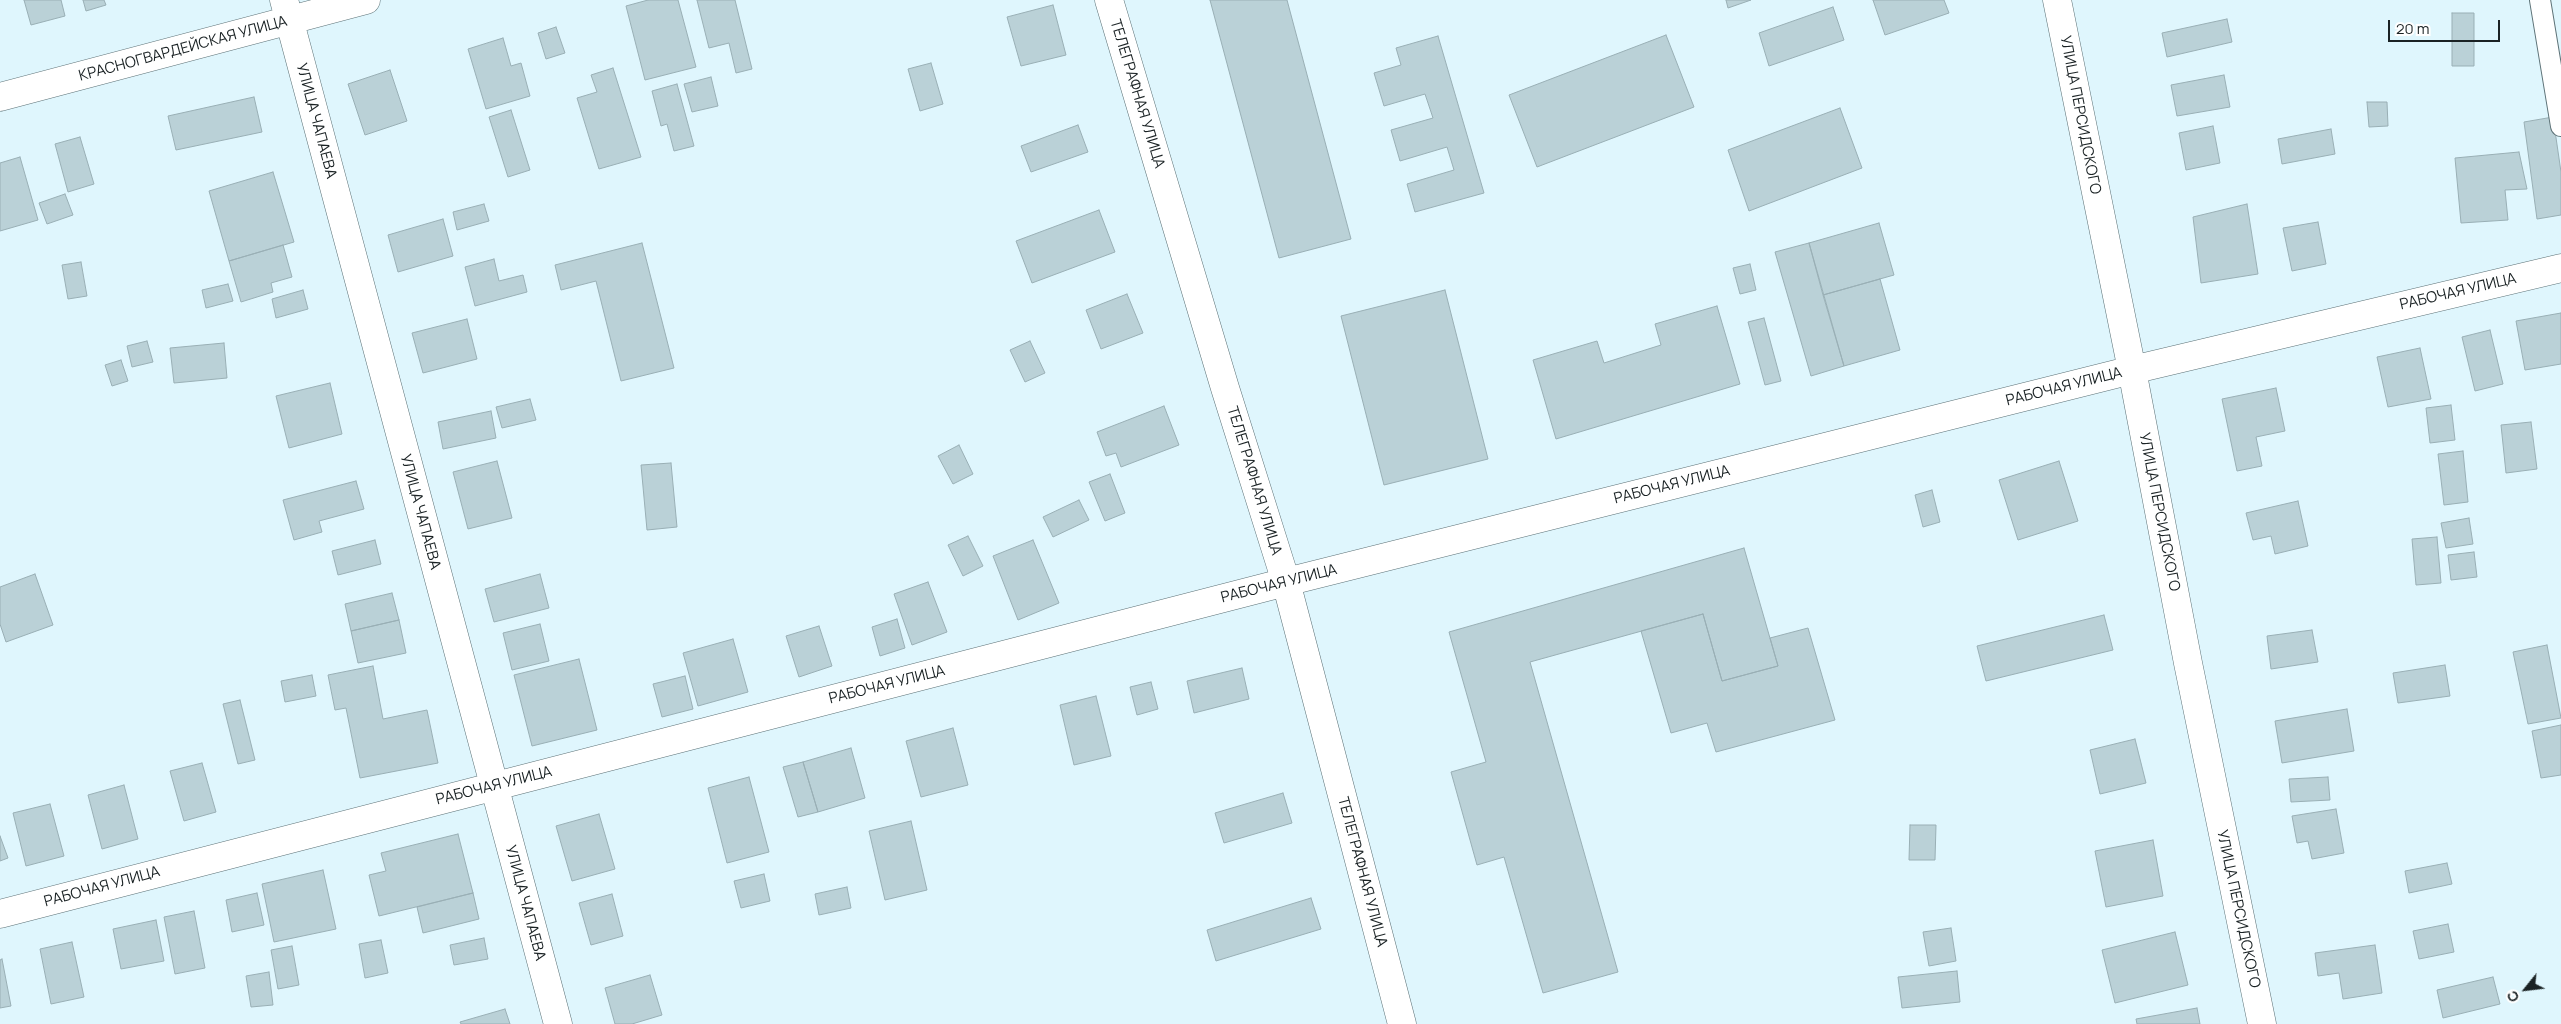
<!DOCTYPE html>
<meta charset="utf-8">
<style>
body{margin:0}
#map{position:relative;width:2561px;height:1024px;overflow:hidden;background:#dff6fd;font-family:Manrope,sans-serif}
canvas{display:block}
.north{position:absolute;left:2501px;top:964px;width:50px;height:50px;-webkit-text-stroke:4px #fff;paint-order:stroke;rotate:241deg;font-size:14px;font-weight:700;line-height:20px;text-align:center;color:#1a2224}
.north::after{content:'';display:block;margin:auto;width:18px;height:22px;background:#1a2224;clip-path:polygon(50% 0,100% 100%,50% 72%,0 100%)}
.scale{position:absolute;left:2388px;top:20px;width:112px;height:22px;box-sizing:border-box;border:2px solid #1a2224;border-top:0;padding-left:6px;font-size:15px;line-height:18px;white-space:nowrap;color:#1a2224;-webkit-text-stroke:4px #fff;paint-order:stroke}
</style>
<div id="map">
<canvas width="2561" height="1024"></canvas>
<div class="north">С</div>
<div class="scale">20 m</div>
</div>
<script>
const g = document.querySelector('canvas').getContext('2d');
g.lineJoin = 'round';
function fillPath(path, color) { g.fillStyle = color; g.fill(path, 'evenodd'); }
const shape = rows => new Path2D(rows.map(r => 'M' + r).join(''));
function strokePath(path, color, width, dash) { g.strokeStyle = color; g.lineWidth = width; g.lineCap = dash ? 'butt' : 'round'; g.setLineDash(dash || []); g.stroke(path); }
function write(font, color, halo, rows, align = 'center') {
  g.font = font + ' Manrope,sans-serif'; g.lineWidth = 4; g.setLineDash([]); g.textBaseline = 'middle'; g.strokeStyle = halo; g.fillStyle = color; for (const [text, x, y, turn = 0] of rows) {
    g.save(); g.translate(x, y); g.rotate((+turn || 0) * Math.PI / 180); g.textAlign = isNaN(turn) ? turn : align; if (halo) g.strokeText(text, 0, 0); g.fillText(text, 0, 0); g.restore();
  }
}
const building = shape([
 [24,0,61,0,65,16,31,25,24,0],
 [83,0,104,0,106,5,86,11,83,0],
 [648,0,678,0,696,67,645,80,626,6,648,0],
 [697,0,735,0,752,69,736,73,729,43,709,48,697,0],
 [1210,0,1287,0,1351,239,1279,258,1210,0],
 [1726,0,1751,0,1728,8,1726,0],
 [1873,0,1944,0,1949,13,1885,35,1873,0],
 [1053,5,1066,55,1021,66,1007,17,1053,5],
 [1833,7,1844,40,1769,66,1759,33,1833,7],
 [2452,13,2474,13,2474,66,2452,66,2452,13],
 [2227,19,2232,42,2167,57,2162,33,2227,19],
 [556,27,565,53,546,59,538,33,556,27],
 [1666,35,1694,107,1537,167,1509,95,1666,35],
 [1438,36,1484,193,1415,212,1407,184,1454,170,1447,147,1400,161,1391,130,1433,118,1425,94,1384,106,1374,73,1401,65,1396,48,1438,36],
 [503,38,511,66,521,63,530,96,486,109,468,49,503,38],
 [931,63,943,104,920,111,908,69,931,63],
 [613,68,641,157,599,169,577,98,597,92,591,75,613,68],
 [390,70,407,121,365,135,348,84,390,70],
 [2224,75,2230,107,2177,116,2171,85,2224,75],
 [711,77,718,106,692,112,684,84,711,77],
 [677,84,694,146,674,151,667,124,661,126,652,91,677,84],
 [254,97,262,132,176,150,168,116,254,97],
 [2367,102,2387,102,2388,126,2369,127,2367,102],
 [1840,108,1862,168,1749,211,1728,150,1840,108],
 [511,110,530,170,508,177,489,117,511,110],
 [2553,117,2561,172,2561,215,2537,219,2524,122,2553,117],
 [1078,125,1088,152,1031,172,1021,146,1078,125],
 [2213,126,2220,163,2186,170,2179,133,2213,126],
 [2331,129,2335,154,2282,164,2278,139,2331,129],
 [80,137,94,184,68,192,55,144,80,137],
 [2519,152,2527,189,2505,190,2508,220,2461,223,2455,158,2519,152],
 [20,157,38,220,0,231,0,163,20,157],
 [273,172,294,242,229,261,209,191,273,172],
 [65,194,73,215,47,224,39,203,65,194],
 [484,204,489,221,457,230,453,212,484,204],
 [2247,204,2258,274,2201,283,2193,217,2247,204],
 [1099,210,1115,252,1032,283,1016,241,1099,210],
 [443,219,453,256,398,272,388,235,443,219],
 [2318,222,2326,264,2292,271,2283,228,2318,222],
 [1879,223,1894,275,1823,295,1809,243,1879,223],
 [642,243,674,368,621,381,596,281,561,290,555,265,642,243],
 [1809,243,1844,366,1811,376,1775,252,1809,243],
 [283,245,292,277,271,283,273,292,241,302,229,261,283,245],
 [494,259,499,281,523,275,527,292,475,306,465,267,494,259],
 [81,262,87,296,68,299,62,265,81,262],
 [1750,264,1756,290,1740,294,1733,268,1750,264],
 [1880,279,1900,350,1844,366,1823,295,1880,279],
 [228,284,233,301,206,308,202,290,228,284],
 [303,290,308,309,276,318,272,299,303,290],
 [1445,290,1488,459,1384,485,1341,316,1445,290],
 [1127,294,1143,333,1101,349,1086,310,1127,294],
 [1717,306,1740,384,1556,439,1533,360,1597,341,1604,363,1661,345,1655,324,1717,306],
 [2561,313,2561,364,2525,370,2516,321,2561,313],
 [1764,318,1781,381,1765,385,1748,322,1764,318],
 [467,319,477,359,423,373,412,333,467,319],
 [2490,330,2503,384,2475,391,2462,337,2490,330],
 [147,341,153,362,132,367,127,346,147,341],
 [1030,341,1045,373,1025,382,1010,350,1030,341],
 [224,343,227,378,174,383,170,348,224,343],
 [2420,348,2431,399,2388,407,2377,357,2420,348],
 [121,360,128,381,112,386,105,365,121,360],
 [330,383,342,434,289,448,276,396,330,383],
 [2276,388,2285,431,2256,437,2262,466,2237,471,2222,399,2276,388],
 [530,399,536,420,502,428,496,407,530,399],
 [2451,405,2455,440,2430,443,2426,408,2451,405],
 [1164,406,1179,445,1121,467,1116,453,1106,456,1097,432,1164,406],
 [491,411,496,438,443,449,438,422,491,411],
 [2531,422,2537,469,2506,473,2501,425,2531,422],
 [959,445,973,474,953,484,938,456,959,445],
 [2463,451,2468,502,2444,505,2438,454,2463,451],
 [497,461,512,518,468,529,453,472,497,461],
 [2059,461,2078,521,2018,540,1999,480,2059,461],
 [671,463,677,527,647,530,641,465,671,463],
 [1110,474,1125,513,1105,521,1089,482,1110,474],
 [356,481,364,509,319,521,322,532,294,540,283,500,356,481],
 [1932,490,1940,522,1923,527,1915,495,1932,490],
 [1079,500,1089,520,1053,537,1043,517,1079,500],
 [2298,501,2308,546,2275,554,2271,536,2253,540,2246,513,2298,501],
 [2469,518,2473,544,2446,548,2441,523,2469,518],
 [968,536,983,566,963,576,948,545,968,536],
 [2437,537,2441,583,2416,585,2412,539,2437,537],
 [375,540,381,564,338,575,332,551,375,540],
 [1033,540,1059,603,1018,620,993,556,1033,540],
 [1744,548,1778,666,1722,681,1703,614,1530,662,1618,972,1543,993,1504,857,1477,865,1451,772,1486,762,1449,632,1744,548],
 [2474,552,2477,577,2451,580,2448,555,2474,552],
 [35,574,53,625,6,642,0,624,0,587,35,574],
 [540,574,549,608,494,622,485,589,540,574],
 [928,582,947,632,912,645,894,594,928,582],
 [392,593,399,620,351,631,345,604,392,593],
 [1703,614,1722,681,1778,666,1770,638,1808,628,1835,720,1716,752,1707,723,1671,733,1641,631,1703,614],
 [2104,615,2113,650,1986,681,1977,646,2104,615],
 [897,619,905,648,880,656,872,627,897,619],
 [399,620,406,653,358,663,351,631,399,620],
 [540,624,549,661,512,670,503,633,540,624],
 [819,626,832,666,799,677,786,636,819,626],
 [2312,630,2318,662,2271,669,2267,636,2312,630],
 [733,639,748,692,698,706,683,653,733,639],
 [2547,645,2561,718,2528,724,2513,652,2547,645],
 [579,659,597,730,532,746,514,675,579,659],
 [2445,665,2450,696,2398,703,2393,673,2445,665],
 [373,666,383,719,427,710,438,763,360,778,346,708,335,710,328,675,373,666],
 [1242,668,1249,699,1194,713,1187,681,1242,668],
 [312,675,316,696,285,702,281,681,312,675],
 [685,676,693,709,662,717,653,684,685,676],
 [1151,682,1158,709,1137,715,1130,687,1151,682],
 [1096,696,1111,756,1074,765,1060,705,1096,696],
 [240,700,255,760,238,764,223,704,240,700],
 [2347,709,2354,751,2282,763,2275,721,2347,709],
 [2561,725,2561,775,2541,778,2532,731,2561,725],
 [953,728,968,785,921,797,906,741,953,728],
 [2135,739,2146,783,2100,794,2090,750,2135,739],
 [851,748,865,798,818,812,803,762,851,748],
 [803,762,818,812,798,817,783,767,803,762],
 [202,763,216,812,184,821,170,771,202,763],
 [749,777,769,852,727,863,708,788,749,777],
 [2328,777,2330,800,2291,802,2289,779,2328,777],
 [124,785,138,839,102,849,88,795,124,785],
 [1283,793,1292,823,1224,843,1215,813,1283,793],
 [50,804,64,856,26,866,13,813,50,804],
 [2336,809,2344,853,2312,859,2308,841,2297,843,2292,816,2336,809],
 [599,814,615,869,572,881,556,826,599,814],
 [911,821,927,890,885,900,869,831,911,821],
 [1910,825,1936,825,1935,860,1909,860,1910,825],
 [458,834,473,893,379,916,369,875,386,871,381,853,458,834],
 [0,836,8,858,0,861,0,836],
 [2153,840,2163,896,2106,907,2095,851,2153,840],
 [2447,863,2452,884,2409,893,2405,871,2447,863],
 [323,870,336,929,274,942,262,884,323,870],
 [764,874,770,901,741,908,734,881,764,874],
 [847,887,851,908,819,915,815,894,847,887],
 [257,893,264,925,232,932,226,900,257,893],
 [473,893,479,919,423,933,417,907,473,893],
 [612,894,623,936,591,945,579,903,612,894],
 [1311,898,1321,929,1216,961,1207,930,1311,898],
 [194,911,205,968,175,974,164,917,194,911],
 [156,920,164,961,121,969,113,929,156,920],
 [2448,924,2454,952,2419,959,2413,931,2448,924],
 [1951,928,1956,961,1929,966,1923,932,1951,928],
 [2175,932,2188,985,2115,1003,2102,950,2175,932],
 [484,938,488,959,454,965,450,945,484,938],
 [381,940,388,973,365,978,359,944,381,940],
 [72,942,84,997,51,1004,40,949,72,942],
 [2375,945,2382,993,2343,999,2339,973,2318,976,2315,953,2375,945],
 [292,946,299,985,278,989,271,950,292,946],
 [2,959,11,1006,0,1008,0,960,2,959],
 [1957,971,1960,1002,1902,1008,1898,977,1957,971],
 [269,972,273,1005,251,1007,246,976,269,972],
 [650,975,662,1015,632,1024,615,1024,605,988,650,975],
 [2493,977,2500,1004,2443,1018,2437,990,2493,977],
 [2197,1008,2200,1024,2137,1024,2136,1019,2197,1008],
 [505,1009,510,1024,461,1024,460,1022,505,1009]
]);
fillPath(building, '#bad1d7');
strokePath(building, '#99afb5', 1);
const service = shape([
 [2540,0,2561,126]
]);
const minor = shape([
 [284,0,558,1024],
 [2057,0,2132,370,2188,663,2262,1024],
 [0,97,366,0],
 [0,914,1286,582,1402,1024]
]);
const tertiary = shape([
 [1109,0,1225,388,1286,582,2132,370,2561,268]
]);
strokePath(service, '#5d7277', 22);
strokePath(minor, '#5d7277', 29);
strokePath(tertiary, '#5d7277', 29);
strokePath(service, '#fff', 20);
strokePath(minor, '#fff', 28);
strokePath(tertiary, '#fff', 28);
write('15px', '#1a2224', '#fff', [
 ["КРАСНОГВАРДЕЙСКАЯ УЛИЦА",183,49,-15],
 ["ТЕЛЕГРАФНАЯ УЛИЦА",1137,94,73],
 ["УЛИЦА ПЕРСИДСКОГО",2080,115,79],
 ["УЛИЦА ЧАПАЕВА",316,121,75],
 ["РАБОЧАЯ УЛИЦА",2458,292,-13],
 ["РАБОЧАЯ УЛИЦА",2064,387,-14],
 ["ТЕЛЕГРАФНАЯ УЛИЦА",1254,481,73],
 ["РАБОЧАЯ УЛИЦА",1672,485,-14],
 ["УЛИЦА ЧАПАЕВА",420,512,75],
 ["УЛИЦА ПЕРСИДСКОГО",2159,512,79],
 ["РАБОЧАЯ УЛИЦА",1279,584,-14],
 ["РАБОЧАЯ УЛИЦА",887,685,-14],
 ["РАБОЧАЯ УЛИЦА",494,786,-14],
 ["ТЕЛЕГРАФНАЯ УЛИЦА",1362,872,75],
 ["РАБОЧАЯ УЛИЦА",102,887,-15],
 ["УЛИЦА ЧАПАЕВА",525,903,75],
 ["УЛИЦА ПЕРСИДСКОГО",2238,909,78]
]);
</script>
